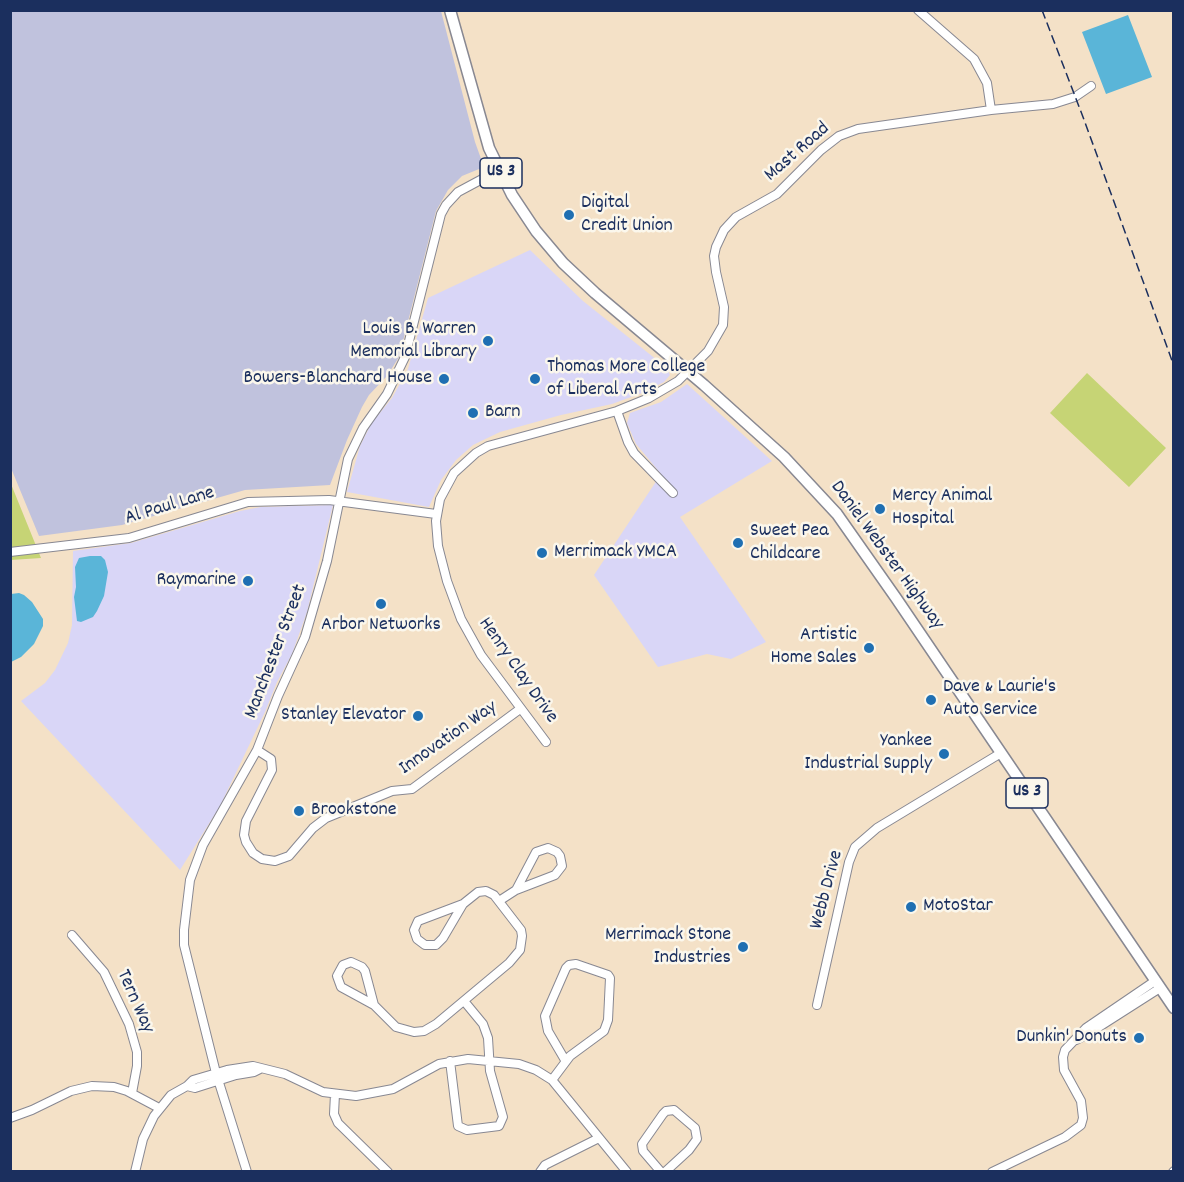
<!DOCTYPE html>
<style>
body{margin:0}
#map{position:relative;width:1184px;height:1182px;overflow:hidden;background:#f4e1c7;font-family:Dekko,sans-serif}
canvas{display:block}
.frame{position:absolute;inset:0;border:12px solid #1b2f5e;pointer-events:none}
</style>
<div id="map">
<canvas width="1184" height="1182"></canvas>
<div class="frame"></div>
</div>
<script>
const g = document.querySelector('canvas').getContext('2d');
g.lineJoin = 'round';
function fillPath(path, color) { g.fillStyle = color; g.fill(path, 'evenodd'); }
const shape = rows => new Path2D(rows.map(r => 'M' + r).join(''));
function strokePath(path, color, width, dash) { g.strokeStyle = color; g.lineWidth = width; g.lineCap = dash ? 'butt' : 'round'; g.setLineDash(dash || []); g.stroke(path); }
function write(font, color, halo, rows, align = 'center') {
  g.font = font + ' Dekko,sans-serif'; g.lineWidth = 5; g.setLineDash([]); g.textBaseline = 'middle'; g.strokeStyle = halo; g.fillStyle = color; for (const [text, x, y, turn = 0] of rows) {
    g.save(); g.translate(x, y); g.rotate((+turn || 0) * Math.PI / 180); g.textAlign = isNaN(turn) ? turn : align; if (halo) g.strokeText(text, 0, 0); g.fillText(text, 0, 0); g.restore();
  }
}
fillPath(shape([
 [530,250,583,301,667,368,670,375,664,382,642,393,612,404,561,415,500,432,473,445,456,460,441,480,429,507,347,492,360,446,371,424,392,398,408,369,428,298],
 [687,384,772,461,680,517,766,642,731,659,707,654,658,667,594,575,661,474,636,444,627,423,630,413,661,402],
 [333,505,307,612,292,654,277,682,265,712,220,806,180,870,21,701,45,683,55,670,68,643,72,625,73,551,131,543,240,511,261,507]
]), '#d9d6f7');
fillPath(shape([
 [10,11,441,11,475,142,484,167,462,176,448,190,436,211,399,357,387,376,369,395,362,407,347,440,330,485,245,490,122,525,39,536,11,468]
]), '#c0c2dd');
fillPath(shape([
 [1087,373,1166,448,1129,487,1050,413],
 [11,484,41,558,11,560]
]), '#c6d475');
fillPath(shape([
 [1128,15,1152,77,1106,94,1082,32],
 [90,556,101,556,105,560,108,572,104,596,97,611,93,617,81,622,77,621,74,597,76,587,75,567,79,558],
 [19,593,24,595,32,602,43,619,43,626,34,644,21,657,11,662,11,594]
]), '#5ab5d8');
const minor = shape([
 [918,10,974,59,987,83,991,110],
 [617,411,628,442,634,453,673,493],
 [10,552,129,538,248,502,329,500,436,514],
 [546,742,481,655,461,619,447,581,438,546,436,521,440,499,454,473,476,453,488,446,617,411,649,398,678,381,708,351,723,325,724,307,716,272,714,256,716,247,724,230,736,217,777,194,821,150,839,136,858,129,991,110,1053,104,1075,97,1091,86],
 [257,750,271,759,272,770,246,821,244,835,246,842,253,853,262,859,275,861,289,856,313,828,326,818,392,791,412,789,520,709],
 [499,901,516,890,536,852,548,848,557,852,560,856,562,866,555,875,516,890],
 [72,935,104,972,129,1024,137,1052,137,1066,132,1093],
 [374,1005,341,987,337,976,343,965,351,962,362,967,365,971,374,1005,396,1027,414,1032,424,1031,436,1024,509,963,520,950,522,936,521,930,494,895,486,891,478,892,463,904,443,938,436,945,425,945,417,939,414,930,418,921,463,904],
 [817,1005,849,862,855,847,877,828,1001,753],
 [1076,1040,1088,1034,1160,988],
 [450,1061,458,1126,467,1130,499,1126,503,1117,490,1071,488,1038,483,1024,464,1001],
 [552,1080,570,1056,604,1031,608,1020,610,978,608,975,576,964,569,965,566,968,545,1016,548,1031,565,1060],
 [187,1086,195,1088,236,1075,254,1072,260,1069],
 [335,1094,334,1114,338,1123,388,1172],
 [10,1118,32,1110,71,1091,92,1086,114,1087,127,1091,159,1108],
 [135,1172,143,1139,154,1116,171,1095,187,1086,193,1080,227,1070,253,1066,285,1074,323,1092,356,1096,393,1089,439,1064,468,1059,519,1064,536,1070,552,1080,627,1172],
 [247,1172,216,1073,184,945,184,930,190,880,203,845,257,750,278,696,305,637,327,561,348,459,363,428,387,394,405,357,441,214,446,205,458,192,499,170],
 [540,1172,545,1165,599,1138],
 [661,1172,643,1151,642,1144,663,1114,666,1111,674,1110,695,1128,697,1139,689,1150,665,1172],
 [992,1172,1065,1137,1081,1125,1083,1118,1081,1101,1064,1070,1063,1057,1065,1050,1086,1028,1155,981],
 [1173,1172,1174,1171]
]);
const major = shape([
 [450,10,489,148,512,195,536,231,563,263,595,293,704,385,784,457,837,514,896,598,1174,1008]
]);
strokePath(minor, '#888892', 10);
strokePath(major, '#888892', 13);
strokePath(minor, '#fff', 8);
strokePath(major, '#fff', 10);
strokePath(shape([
 [1042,10,1083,117,1174,366]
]), '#1b2f5e', 1.5, [9, 4.5]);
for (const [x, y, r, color] of [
 [569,215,6,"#1f6fb2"],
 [488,341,6,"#1f6fb2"],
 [444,379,6,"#1f6fb2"],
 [535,379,6,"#1f6fb2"],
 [473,413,6,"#1f6fb2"],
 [880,509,6,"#1f6fb2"],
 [738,543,6,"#1f6fb2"],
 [542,553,6,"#1f6fb2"],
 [248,581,6,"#1f6fb2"],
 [381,604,6,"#1f6fb2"],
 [869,648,6,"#1f6fb2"],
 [931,700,6,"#1f6fb2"],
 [418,716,6,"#1f6fb2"],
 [944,754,6,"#1f6fb2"],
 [299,811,6,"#1f6fb2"],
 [911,907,6,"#1f6fb2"],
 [743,947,6,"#1f6fb2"],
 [1139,1038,6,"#1f6fb2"]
]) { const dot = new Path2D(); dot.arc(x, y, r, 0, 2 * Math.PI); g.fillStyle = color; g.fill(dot); strokePath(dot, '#fbf7ec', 2); }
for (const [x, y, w] of [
 [501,173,42],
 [1027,793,42]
]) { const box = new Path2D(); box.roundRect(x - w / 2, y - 15, w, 30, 4.5); g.fillStyle = '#fbf7ec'; g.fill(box); strokePath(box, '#1b2f5e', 1.5); }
write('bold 18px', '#1b2f5e', null, [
 ["US 3",501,173],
 ["US 3",1027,793]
]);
write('20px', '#1b2f5e', '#fbf7ec', [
 ["Mast Road",798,153,-41],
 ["Al Paul Lane",170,507,-17],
 ["Daniel Webster Highway",886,556,54],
 ["Manchester Street",277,652,-69],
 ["Henry Clay Drive",517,671,55],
 ["Innovation Way",449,739,-35],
 ["Webb Drive",828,890,-75],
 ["Tern Way",134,1002,66]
]);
write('20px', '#1b2f5e', '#fbf7ec', [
 ["Digital",581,204],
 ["Credit Union",581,227],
 ["Louis B. Warren",476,330,"right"],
 ["Memorial Library",476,353,"right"],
 ["Thomas More College",547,368],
 ["of Liberal Arts",547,391],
 ["Bowers-Blanchard House",432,379,"right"],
 ["Barn",485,413],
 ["Mercy Animal",892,497],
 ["Hospital",892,520],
 ["Sweet Pea",750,532],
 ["Childcare",750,555],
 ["Merrimack YMCA",554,553],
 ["Raymarine",236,581,"right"],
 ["Arbor Networks",381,626,"center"],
 ["Artistic",857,636,"right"],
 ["Home Sales",857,659,"right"],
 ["Dave & Laurie's",943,688],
 ["Auto Service",943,711],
 ["Stanley Elevator",406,716,"right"],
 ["Yankee",932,742,"right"],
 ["Industrial Supply",932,765,"right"],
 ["Brookstone",311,811],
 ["MotoStar",923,907],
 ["Merrimack Stone",731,936,"right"],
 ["Industries",731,959,"right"],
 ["Dunkin' Donuts",1127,1038,"right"]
], 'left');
</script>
